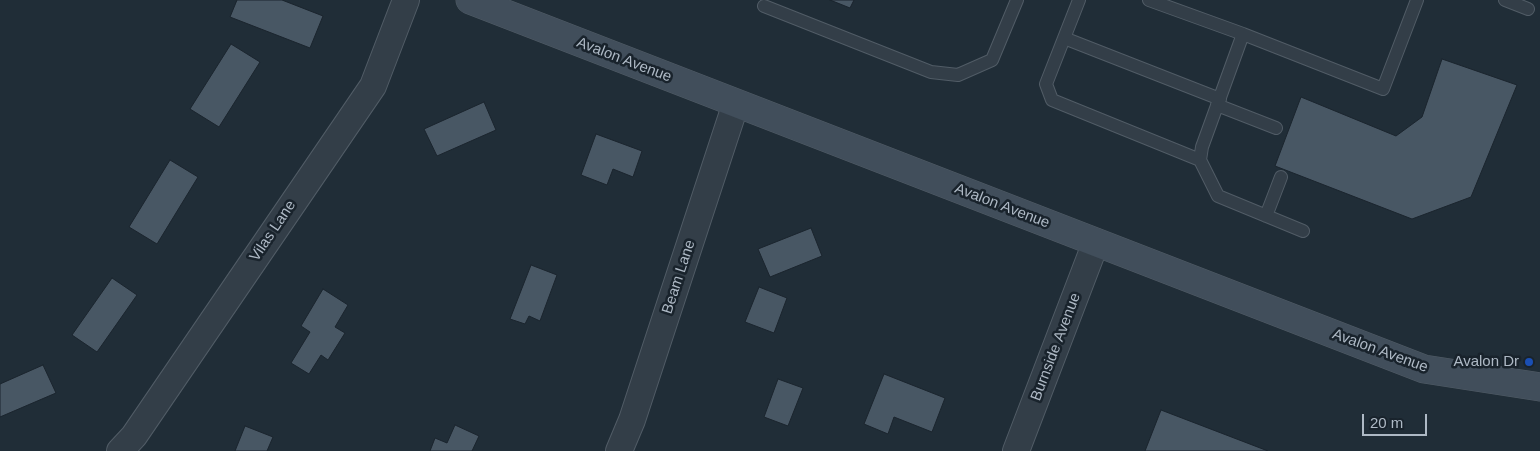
<!DOCTYPE html>
<style>
body{margin:0}
#map{position:relative;width:1540px;height:451px;overflow:hidden;background:#202d37;font-family:Helvetica,sans-serif}
canvas{display:block}
.scale{position:absolute;left:1362px;top:414px;width:65px;height:22px;box-sizing:border-box;border:2px solid #aeb9c5;border-top:0;padding-left:6px;font-size:15px;line-height:18px;white-space:nowrap;color:#aeb9c5;-webkit-text-stroke:4px #19232c;paint-order:stroke}
</style>
<div id="map">
<canvas width="1540" height="451"></canvas>
<div class="scale">20 m</div>
</div>
<script>
const g = document.querySelector('canvas').getContext('2d');
g.lineJoin = 'round';
function fillPath(path, color) { g.fillStyle = color; g.fill(path, 'evenodd'); }
const shape = rows => new Path2D(rows.map(r => 'M' + r).join(''));
function strokePath(path, color, width, dash) { g.strokeStyle = color; g.lineWidth = width; g.lineCap = dash ? 'butt' : 'round'; g.setLineDash(dash || []); g.stroke(path); }
function write(font, color, halo, rows, align = 'center') {
  g.font = font + ' Helvetica,sans-serif'; g.lineWidth = 5; g.setLineDash([]); g.textBaseline = 'middle'; g.strokeStyle = halo; g.fillStyle = color; for (const [text, x, y, turn = 0] of rows) {
    g.save(); g.translate(x, y); g.rotate((+turn || 0) * Math.PI / 180); g.textAlign = isNaN(turn) ? turn : align; if (halo) g.strokeText(text, 0, 0); g.fillText(text, 0, 0); g.restore();
  }
}
const building = shape([
 [237,0,282,0,323,16,310,48,230,17,237,0],
 [830,0,854,0,850,8,830,0],
 [231,44,260,62,219,127,190,109,231,44],
 [1442,59,1517,85,1471,197,1412,219,1275,166,1301,97,1396,136,1422,117,1442,59],
 [484,102,496,130,437,156,424,129,484,102],
 [596,134,642,151,633,177,613,169,607,185,581,175,596,134],
 [170,160,198,177,157,244,129,227,170,160],
 [811,228,822,256,770,277,758,249,811,228],
 [531,265,557,275,540,321,529,316,525,324,510,319,531,265],
 [112,278,137,295,97,352,72,335,112,278],
 [759,287,787,298,774,333,745,322,759,287],
 [323,289,348,305,335,327,345,333,328,360,321,355,309,374,291,363,310,332,301,326,323,289],
 [43,365,56,393,0,417,0,384,43,365],
 [884,374,945,398,932,432,894,417,888,434,864,424,884,374],
 [778,379,803,388,788,426,764,417,778,379],
 [1161,410,1268,451,1145,451,1161,410],
 [455,425,479,436,472,451,430,451,435,438,447,443,455,425],
 [245,426,273,437,267,451,235,451,245,426]
]);
fillPath(building, '#485764');
strokePath(building, '#1b252e', 1);
const lane = shape([
 [1079,0,1046,84,1052,100,1200,160],
 [1149,0,1243,34,1383,89,1417,0],
 [1505,0,1528,9],
 [764,6,931,72,958,75,992,60,1017,0],
 [1243,34,1202,147,1200,160,1218,196,1303,231],
 [1064,38,1220,99],
 [1217,105,1276,128],
 [1266,216,1281,177]
]);
const street = shape([
 [120,451,134,436,373,86,406,0],
 [619,451,632,420,736,103],
 [1016,451,1096,242]
]);
const secondary = shape([
 [470,0,1424,369,1540,387]
]);
strokePath(lane, '#515c66', 14);
strokePath(street, '#515c66', 28);
strokePath(secondary, '#515c66', 29);
strokePath(lane, '#333e48', 12);
strokePath(street, '#333e48', 26);
strokePath(secondary, '#414e5b', 28);
for (const [x, y, r, color] of [
 [1529,362,5,"#1a4fb4"]
]) { const dot = new Path2D(); dot.arc(x, y, r, 0, 2 * Math.PI); g.fillStyle = color; g.fill(dot); strokePath(dot, '#19232c', 2); }
write('15px', '#aeb9c5', '#19232c', [
 ["Avalon Avenue",624,60,21],
 ["Avalon Avenue",1002,206,21],
 ["Vilas Lane",273,231,-56],
 ["Beam Lane",679,277,-72],
 ["Burnside Avenue",1056,347,-69],
 ["Avalon Avenue",1380,351,20]
]);
write('15px', '#aeb9c5', '#19232c', [
 ["Avalon Dr",1519,362]
], 'right');
</script>
